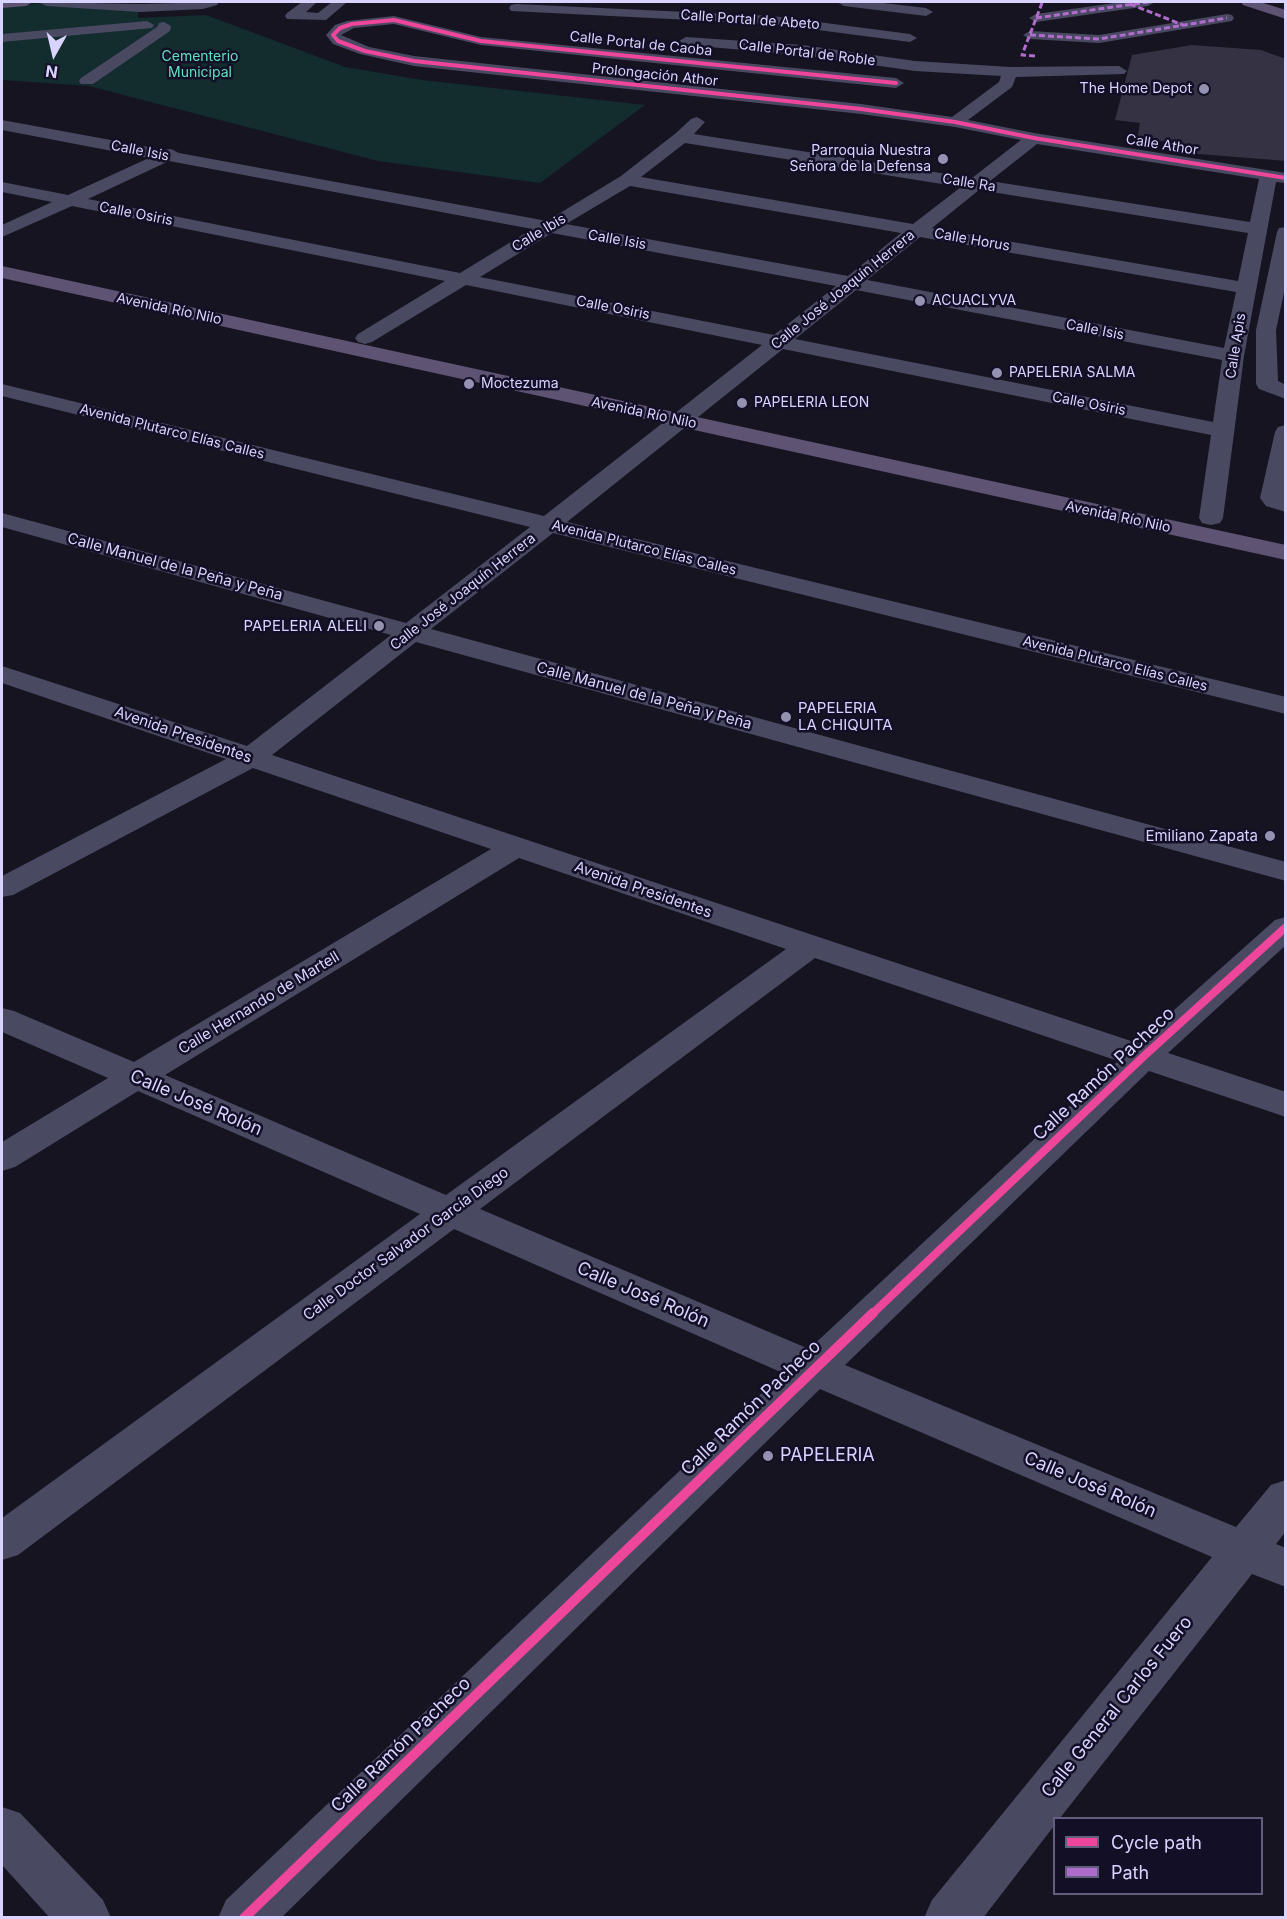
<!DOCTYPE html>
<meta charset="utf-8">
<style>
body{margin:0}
#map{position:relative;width:1287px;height:1919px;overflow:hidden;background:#161421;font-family:Inter,sans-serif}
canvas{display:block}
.frame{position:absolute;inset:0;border:3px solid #d9d4ff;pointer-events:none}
.legend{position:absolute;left:1053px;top:1817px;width:210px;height:78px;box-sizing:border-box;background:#130f26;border:2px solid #625e7d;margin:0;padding:8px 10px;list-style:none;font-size:18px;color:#d9d4ff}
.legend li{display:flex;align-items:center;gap:12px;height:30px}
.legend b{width:30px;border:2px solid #625e7d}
.north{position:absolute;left:24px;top:24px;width:60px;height:60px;-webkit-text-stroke:4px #130f26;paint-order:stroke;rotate:188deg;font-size:16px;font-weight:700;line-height:24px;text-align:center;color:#d9d4ff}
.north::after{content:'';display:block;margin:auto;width:21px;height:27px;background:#d9d4ff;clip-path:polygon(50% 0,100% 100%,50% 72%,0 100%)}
</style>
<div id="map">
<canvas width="1287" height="1919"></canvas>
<div class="frame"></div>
<ul class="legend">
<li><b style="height:8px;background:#ed469a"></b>Cycle path</li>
<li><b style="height:8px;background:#b06ccc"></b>Path</li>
</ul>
<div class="north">N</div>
</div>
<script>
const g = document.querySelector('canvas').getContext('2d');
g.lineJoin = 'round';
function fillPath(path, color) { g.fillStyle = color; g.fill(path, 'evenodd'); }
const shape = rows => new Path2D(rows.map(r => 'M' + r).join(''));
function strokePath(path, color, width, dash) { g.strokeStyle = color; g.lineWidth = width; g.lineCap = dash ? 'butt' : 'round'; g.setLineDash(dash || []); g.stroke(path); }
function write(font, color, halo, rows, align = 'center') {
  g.font = font + ' Inter,sans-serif'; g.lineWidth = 5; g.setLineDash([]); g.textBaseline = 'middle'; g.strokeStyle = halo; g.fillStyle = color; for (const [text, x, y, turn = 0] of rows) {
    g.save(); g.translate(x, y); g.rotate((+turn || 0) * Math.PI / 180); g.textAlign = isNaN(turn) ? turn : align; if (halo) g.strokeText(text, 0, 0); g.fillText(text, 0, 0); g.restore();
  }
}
fillPath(shape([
 [48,2,138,10,138,18,206,15,345,67,422,80,645,105,540,183,378,161,89,86,2,80,2,8]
]), '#132c2d');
fillPath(shape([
 [1192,45,1261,50,1286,59,1286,161,1174,152,1173,142,1137,139,1140,123,1115,120,1132,55]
]), '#343243');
fillPath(shape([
 [39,2,140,4,219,2,217,5,203,9,140,12,46,6,39,2],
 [302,2,317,2,306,12,318,13,332,2,347,2,326,20,287,19,285,16,287,13,302,2],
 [837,2,875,2,926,8,933,12,926,16,844,6,837,2],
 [1122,2,1155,2,1148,6,1036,22,1029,18,1036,14,1122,2],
 [516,4,772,16,910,34,917,38,910,42,772,24,511,11,509,8,511,5,516,4],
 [1227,14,1232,15,1234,18,1232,21,1099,43,1030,39,1023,35,1030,31,1099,35,1227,14],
 [394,16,481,37,896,78,904,83,896,88,481,45,394,24,354,28,341,35,369,47,414,56,861,104,952,117,999,82,1001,76,915,71,802,55,686,45,679,41,686,37,802,45,915,61,1010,67,1119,66,1127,71,1124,74,1016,77,1012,87,968,120,1034,133,1286,173,1286,183,1276,182,1244,356,1223,518,1220,523,1211,525,1202,523,1199,518,1211,435,783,349,567,522,1286,697,1286,714,553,533,431,629,1286,862,1286,881,416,642,272,755,1137,1043,1275,920,1286,917,1286,945,1168,1053,1286,1092,1286,1117,1149,1071,845,1365,1236,1527,1271,1485,1286,1480,1286,1531,1276,1544,1286,1548,1286,1587,1252,1574,1060,1818,1054,1818,1054,1826,983,1918,924,1918,932,1900,1212,1557,820,1389,281,1918,218,1918,226,1900,783,1373,454,1229,18,1555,2,1560,2,1518,420,1214,138,1091,15,1167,2,1171,2,1142,108,1078,2,1032,2,1008,14,1011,134,1062,491,849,253,768,13,895,2,897,2,876,226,759,2,683,2,666,247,746,391,635,2,527,2,513,406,623,530,527,2,396,2,384,544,516,762,345,466,285,372,342,365,344,358,342,355,338,358,334,445,281,72,206,2,237,2,225,52,202,2,192,2,182,68,195,149,158,2,130,2,120,165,150,171,149,179,153,547,221,621,176,676,133,691,119,697,117,705,122,694,134,972,178,1021,140,955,127,861,114,414,66,360,54,333,44,326,35,335,25,347,21,394,16],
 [685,143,961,187,913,224,641,177,685,143],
 [1037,144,1259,179,1250,222,990,181,1037,144],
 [169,161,532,229,460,273,88,199,169,161],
 [630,186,901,233,848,276,566,224,630,186],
 [979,190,1248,233,1238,281,932,228,979,190],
 [552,233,836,286,774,335,480,277,552,233],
 [920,237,1236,292,1224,348,867,280,920,237],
 [856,290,1222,360,1213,422,795,339,856,290],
 [519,858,786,949,446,1195,165,1075,519,858],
 [815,958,1118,1061,809,1349,480,1209,815,958],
 [147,21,154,25,152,28,2,42,2,34,147,21],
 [164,22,171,26,170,31,93,84,81,84,79,81,81,78,157,27,159,23,164,22],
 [1286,227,1286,283,1276,330,1278,381,1286,385,1286,399,1259,389,1256,384,1256,330,1277,232,1279,228,1286,227],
 [1286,425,1284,497,1286,512,1266,506,1260,498,1275,432,1278,427,1286,425],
 [2,1807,20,1813,103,1900,111,1918,50,1918,2,1865,2,1807]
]), '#4a4962');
fillPath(shape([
 [2,2,33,2,26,6,2,8,2,2],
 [1241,2,1260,2,1286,10,1286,19,1243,5,1241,2],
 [2,266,1286,545,1286,560,2,278,2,266]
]), '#5e5373');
strokePath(shape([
 [1130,4,1183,25],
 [1036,18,1148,2],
 [1030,35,1099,39,1227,18],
 [1035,56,1022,55,1042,3]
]), '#b06ccc', 3, [6, 3]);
strokePath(shape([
 [896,83,481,41,394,20,352,24,340,28,333,35,338,41,365,51,414,61,861,109,955,122,1034,138,1286,178]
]), '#ed469a', 4);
strokePath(shape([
 [871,1315,1144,1056,1286,927]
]), '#ed469a', 8);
strokePath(shape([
 [244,1918,873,1313]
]), '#ed469a', 10);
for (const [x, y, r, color] of [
 [1204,89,6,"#9591b1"],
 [943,159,6,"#9591b1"],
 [920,301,6,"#9591b1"],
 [997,373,6,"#9591b1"],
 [469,384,6,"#9591b1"],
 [742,403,6,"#9591b1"],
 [379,626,6,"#9591b1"],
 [786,717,6,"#9591b1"],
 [1270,836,6,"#9591b1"],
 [768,1456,6,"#9591b1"]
]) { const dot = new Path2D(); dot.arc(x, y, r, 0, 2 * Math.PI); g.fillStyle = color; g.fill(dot); strokePath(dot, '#130f26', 2); }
write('14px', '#d9d4ff', '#130f26', [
 ["Calle Portal de Abeto",750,20,4],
 ["Calle Portal de Caoba",641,44,6],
 ["Calle Portal de Roble",807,53,7],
 ["Prolongación Athor",655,75,6],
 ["Calle Athor",1162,145,9],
 ["Calle Isis",140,151,11],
 ["Calle Ra",969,183,9],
 ["Calle Osiris",136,214,11],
 ["Calle Ibis",539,233,-31],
 ["Calle Isis",617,240,10],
 ["Calle Horus",972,240,10],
 ["Calle José Joaquín Herrera",843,290,-39],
 ["Calle Osiris",613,308,11],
 ["Avenida Río Nilo",169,309,12],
 ["Calle Isis",1095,330,11],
 ["Calle Apis",1236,346,-81],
 ["Calle Osiris",1089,404,11],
 ["Avenida Río Nilo",644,413,12],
 ["Avenida Plutarco Elías Calles",172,432,14],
 ["Avenida Río Nilo",1118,517,12],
 ["Avenida Plutarco Elías Calles",644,548,14],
 ["Calle José Joaquín Herrera",463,592,-38],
 ["Avenida Plutarco Elías Calles",1115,664,14]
]);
write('14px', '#5fe0c0', '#130f26', [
 ["Cementerio",200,57],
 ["Municipal",200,73]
]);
write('14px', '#d9d4ff', '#130f26', [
 ["The Home Depot",1192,89,"right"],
 ["Parroquia Nuestra",931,151,"right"],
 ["Señora de la Defensa",931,167,"right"],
 ["ACUACLYVA",932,301],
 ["PAPELERIA SALMA",1009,373],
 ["Moctezuma",481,384],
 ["PAPELERIA LEON",754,403]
], 'left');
write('15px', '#d9d4ff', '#130f26', [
 ["Calle Manuel de la Peña y Peña",175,567,15],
 ["Calle Manuel de la Peña y Peña",644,696,15],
 ["Avenida Presidentes",183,735,19],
 ["Avenida Presidentes",643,890,19],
 ["Calle Hernando de Martell",259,1003,-31],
 ["Calle Doctor Salvador García Diego",406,1244,-36]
]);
write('15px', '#d9d4ff', '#130f26', [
 ["PAPELERIA ALELI",367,626],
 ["PAPELERIA",798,708,"left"],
 ["LA CHIQUITA",798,725,"left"],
 ["Emiliano Zapata",1258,836]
], 'right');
write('18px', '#d9d4ff', '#130f26', [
 ["Calle Ramón Pacheco",1104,1074,-43],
 ["Calle José Rolón",196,1103,23],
 ["Calle José Rolón",643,1295,23],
 ["Calle Ramón Pacheco",751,1408,-44],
 ["Calle José Rolón",1090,1485,23],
 ["Calle General Carlos Fuero",1117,1707,-51],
 ["Calle Ramón Pacheco",401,1745,-44]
]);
write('18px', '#d9d4ff', '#130f26', [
 ["PAPELERIA",780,1456]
], 'left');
</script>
